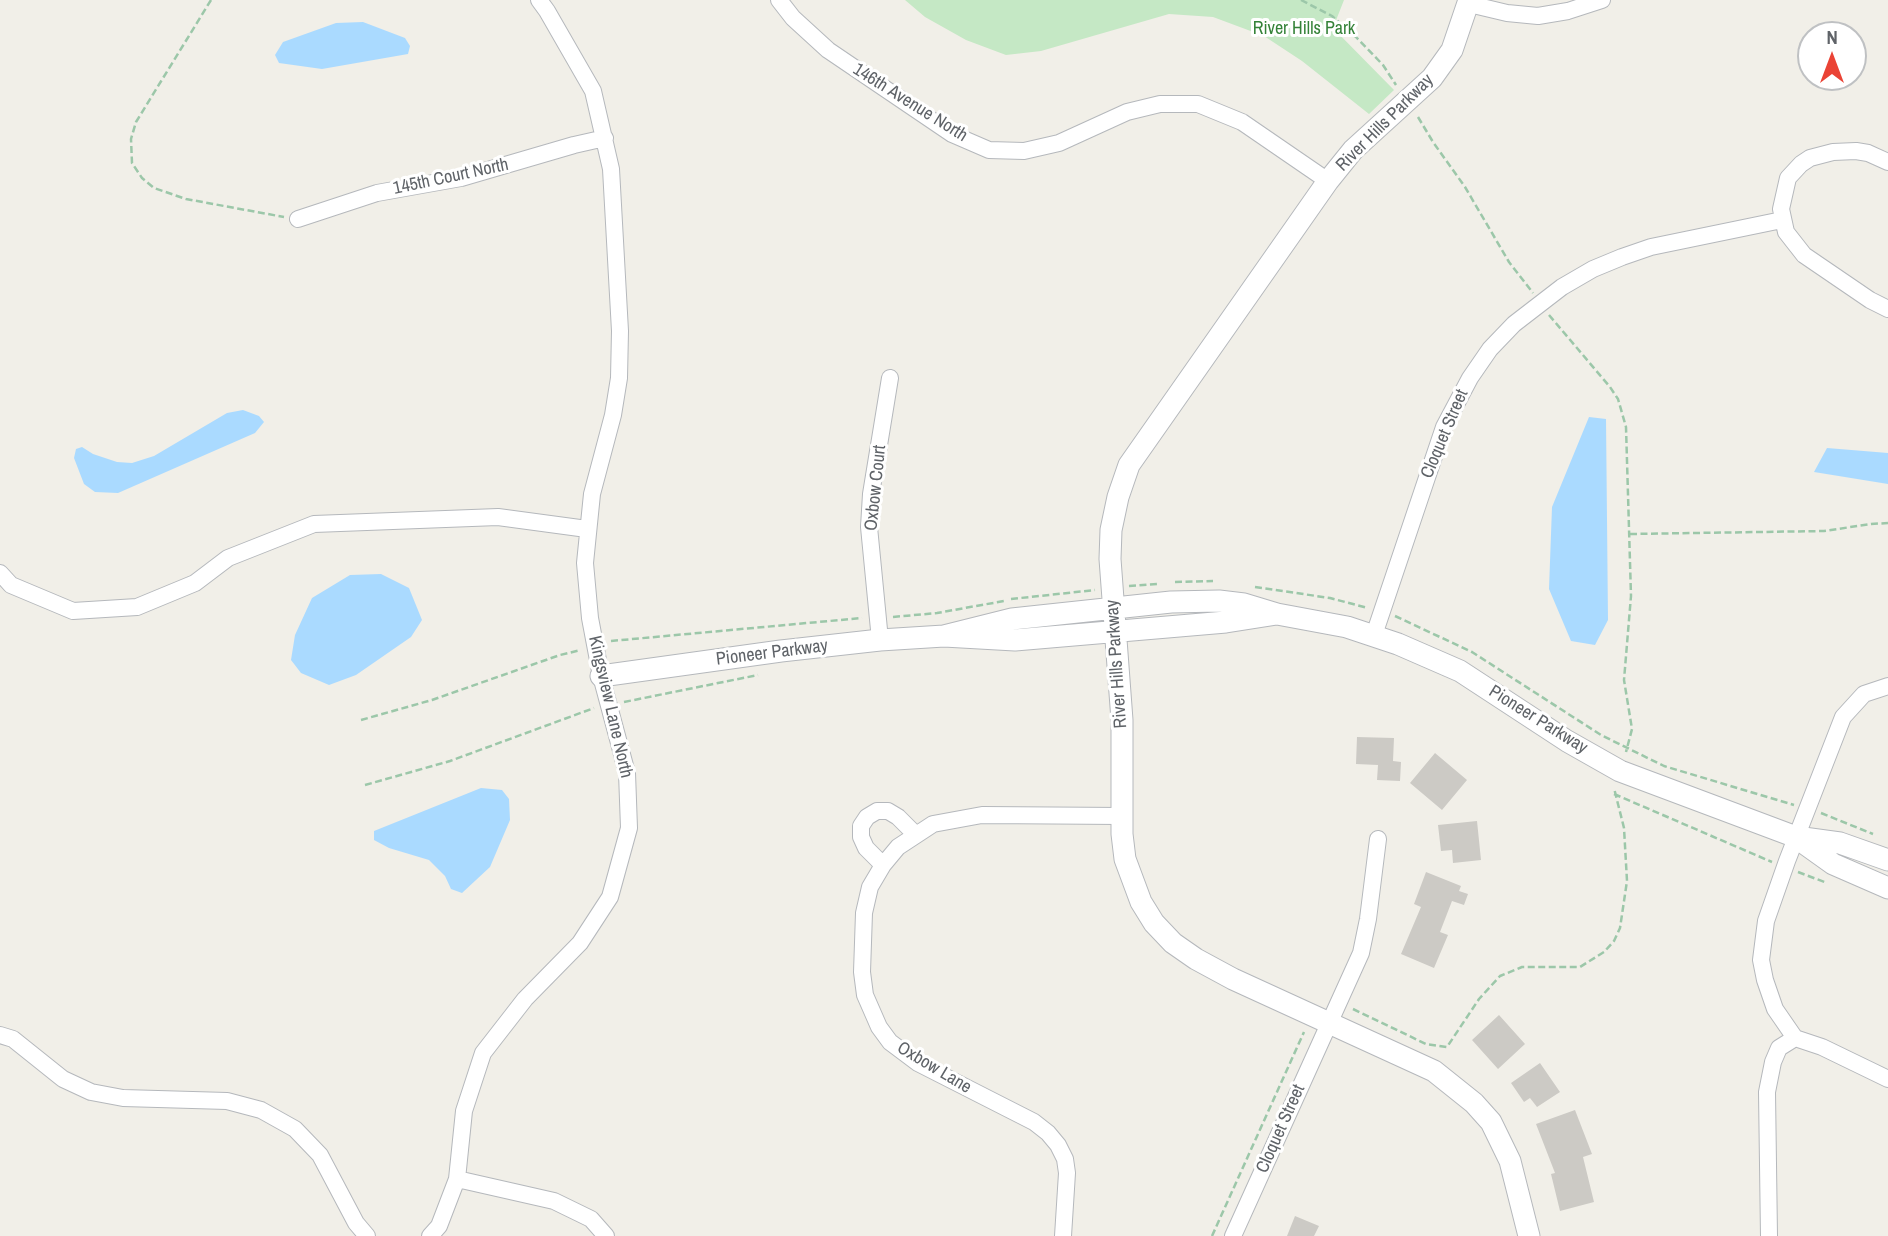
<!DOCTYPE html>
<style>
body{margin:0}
#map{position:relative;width:1888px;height:1236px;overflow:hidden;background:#f1efe8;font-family:"Archivo Narrow",sans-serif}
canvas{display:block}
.north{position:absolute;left:1797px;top:21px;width:70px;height:70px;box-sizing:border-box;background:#fff;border:2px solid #bfc1c3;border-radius:50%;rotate:0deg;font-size:19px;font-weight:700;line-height:28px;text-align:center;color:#5f6368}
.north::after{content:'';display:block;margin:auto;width:24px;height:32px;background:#ea4335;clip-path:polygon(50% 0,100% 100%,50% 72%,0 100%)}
</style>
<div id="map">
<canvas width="1888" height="1236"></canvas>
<div class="north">N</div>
</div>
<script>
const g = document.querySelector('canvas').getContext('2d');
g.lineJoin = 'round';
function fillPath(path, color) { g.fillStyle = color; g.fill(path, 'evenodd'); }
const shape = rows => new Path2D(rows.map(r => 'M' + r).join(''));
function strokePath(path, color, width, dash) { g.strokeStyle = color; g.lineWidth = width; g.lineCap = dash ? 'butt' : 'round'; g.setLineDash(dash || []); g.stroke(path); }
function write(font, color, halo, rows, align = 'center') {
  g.font = font + ' "Archivo Narrow",sans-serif'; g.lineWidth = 6; g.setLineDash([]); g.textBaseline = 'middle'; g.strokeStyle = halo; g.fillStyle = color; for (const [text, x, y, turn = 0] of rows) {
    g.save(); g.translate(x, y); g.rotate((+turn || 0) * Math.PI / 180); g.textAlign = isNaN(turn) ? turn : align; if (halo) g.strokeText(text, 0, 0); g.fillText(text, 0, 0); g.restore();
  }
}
fillPath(shape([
 [905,0,1344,0,1333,28,1394,90,1369,114,1302,61,1264,36,1213,17,1169,14,1041,51,1006,55,966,40,925,17]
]), '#c5e8c5');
fillPath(shape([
 [363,22,405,38,410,46,408,54,322,69,279,63,275,55,283,42,336,23],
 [243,410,259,416,264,422,255,433,118,493,95,492,84,484,74,458,76,449,82,447,93,454,117,462,132,463,154,456,227,413],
 [1589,417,1606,419,1608,620,1595,645,1571,641,1549,589,1552,507],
 [1827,448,1888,453,1888,484,1814,472],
 [381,574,409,588,422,620,411,637,356,675,329,685,301,673,291,660,295,635,312,598,350,575],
 [481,788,502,790,509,799,510,820,490,867,462,893,451,889,445,876,429,860,389,848,374,840,374,831]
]), '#aadaff');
fillPath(shape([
 [1357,737,1394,738,1393,761,1401,762,1400,781,1377,780,1378,765,1356,764],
 [1435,753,1467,780,1442,810,1410,783],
 [1477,821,1481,860,1453,863,1452,850,1441,851,1438,825],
 [1426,872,1461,886,1459,891,1468,894,1464,905,1452,901,1440,932,1448,935,1434,968,1401,954,1421,907,1414,904],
 [1499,1015,1525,1044,1498,1069,1472,1040],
 [1540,1063,1560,1092,1537,1107,1530,1098,1524,1102,1511,1083],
 [1575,1110,1592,1154,1583,1157,1594,1202,1560,1211,1551,1174,1555,1173,1536,1124],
 [1295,1216,1319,1226,1314,1236,1287,1236]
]), '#cccac5');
const minor = shape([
 [779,0,793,18,828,50,952,134,989,150,1024,151,1059,143,1127,112,1160,104,1198,104,1242,122,1328,181],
 [1469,4,1507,13,1538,16,1568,11,1602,0],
 [1888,162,1868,153,1856,151,1833,152,1810,158,1801,164,1788,178,1781,209,1786,232,1804,255,1870,300,1888,309],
 [298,219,377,193,461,178,574,145,605,138],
 [0,573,11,585,73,611,137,607,195,583,228,558,314,524,498,517,587,529],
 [1374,635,1444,427,1470,378,1490,349,1514,324,1562,287,1593,269,1622,257,1651,247,1782,220],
 [880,640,869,527,871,494,890,378],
 [883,865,866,848,861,837,861,826,867,817,877,811,888,811,898,817,915,834],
 [0,1035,13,1039,63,1079,91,1092,123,1098,227,1101,261,1110,295,1129,320,1155,356,1223,367,1236],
 [1795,1038,1775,1009,1765,980,1761,960,1766,921,1787,861,1843,717,1864,694,1888,686],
 [457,1179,554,1201,591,1219,606,1236],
 [430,1236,439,1226,457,1179,464,1111,483,1053,525,999,580,943,610,897,629,828,627,773,601,676,590,618,585,563,592,494,613,415,619,378,620,331,611,169,593,91,547,11,539,0],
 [1063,1236,1067,1173,1065,1159,1058,1145,1048,1133,1034,1122,918,1063,890,1042,879,1027,865,995,862,972,864,913,870,887,883,865,898,847,933,824,982,815,1122,816],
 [1233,1236,1361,953,1368,919,1378,839],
 [1769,1236,1767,1092,1773,1062,1779,1048,1795,1038,1822,1047,1888,1079]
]);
const tertiary = shape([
 [1469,0,1452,50,1432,78,1353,150,1328,181,1129,465,1118,497,1111,530,1110,559,1122,720,1122,834,1125,859,1141,902,1154,923,1173,943,1196,959,1233,979,1434,1071,1474,1103,1491,1122,1510,1161,1529,1236],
 [1277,614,1347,627,1398,644,1460,671,1567,741,1620,771,1796,837,1840,843,1888,860],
 [601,676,781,651,880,640,944,636,1015,640,1226,622,1277,614,1244,604,1219,601,1171,602,1012,619,944,636],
 [1798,839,1833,864,1888,888]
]);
strokePath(minor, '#b5b8bc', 18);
strokePath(tertiary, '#b5b8bc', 23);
strokePath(shape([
 [211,0,136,122,131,139,132,163,142,178,154,188,186,199,284,217],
 [1301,0,1332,16,1356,37,1383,65,1396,85],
 [1418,117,1433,142,1465,187,1509,262,1533,293],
 [1549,315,1610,387,1618,399,1626,427,1631,596,1624,680,1632,729,1626,752],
 [1630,534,1824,531,1871,524,1888,523],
 [1175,582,1213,581],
 [1129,586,1157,584],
 [1255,587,1330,598,1368,608],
 [1011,599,1095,590],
 [1395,616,1472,652,1601,735,1664,766,1794,805],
 [893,617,937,613,1004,601],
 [611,641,862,618],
 [624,702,758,675],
 [361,720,432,700,560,655,581,650],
 [365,785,450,761,594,708],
 [1614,794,1772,862],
 [1821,813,1873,834],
 [1798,872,1827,883],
 [1353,1009,1426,1044,1447,1047,1479,999,1500,976,1522,967,1580,967,1604,952,1614,941,1620,928,1627,881,1624,828,1614,788],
 [1212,1236,1304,1032]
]), '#9cc7a9', 2.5, [7, 3.5]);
strokePath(minor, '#fff', 16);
strokePath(tertiary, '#fff', 21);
write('18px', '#348238', '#fff', [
 ["River Hills Park",1304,29]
]);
write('18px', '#5f6368', '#fff', [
 ["146th Avenue North",910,103,32],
 ["River Hills Parkway",1385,123,-45],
 ["145th Court North",451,177,-12],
 ["Cloquet Street",1445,434,-67],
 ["Oxbow Court",876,488,-84],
 ["Pioneer Parkway",772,653,-7],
 ["River Hills Parkway",1117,664,-94],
 ["Kingsview Lane North",610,707,77],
 ["Pioneer Parkway",1538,720,32],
 ["Oxbow Lane",934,1068,31],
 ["Cloquet Street",1281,1129,-66]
]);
</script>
